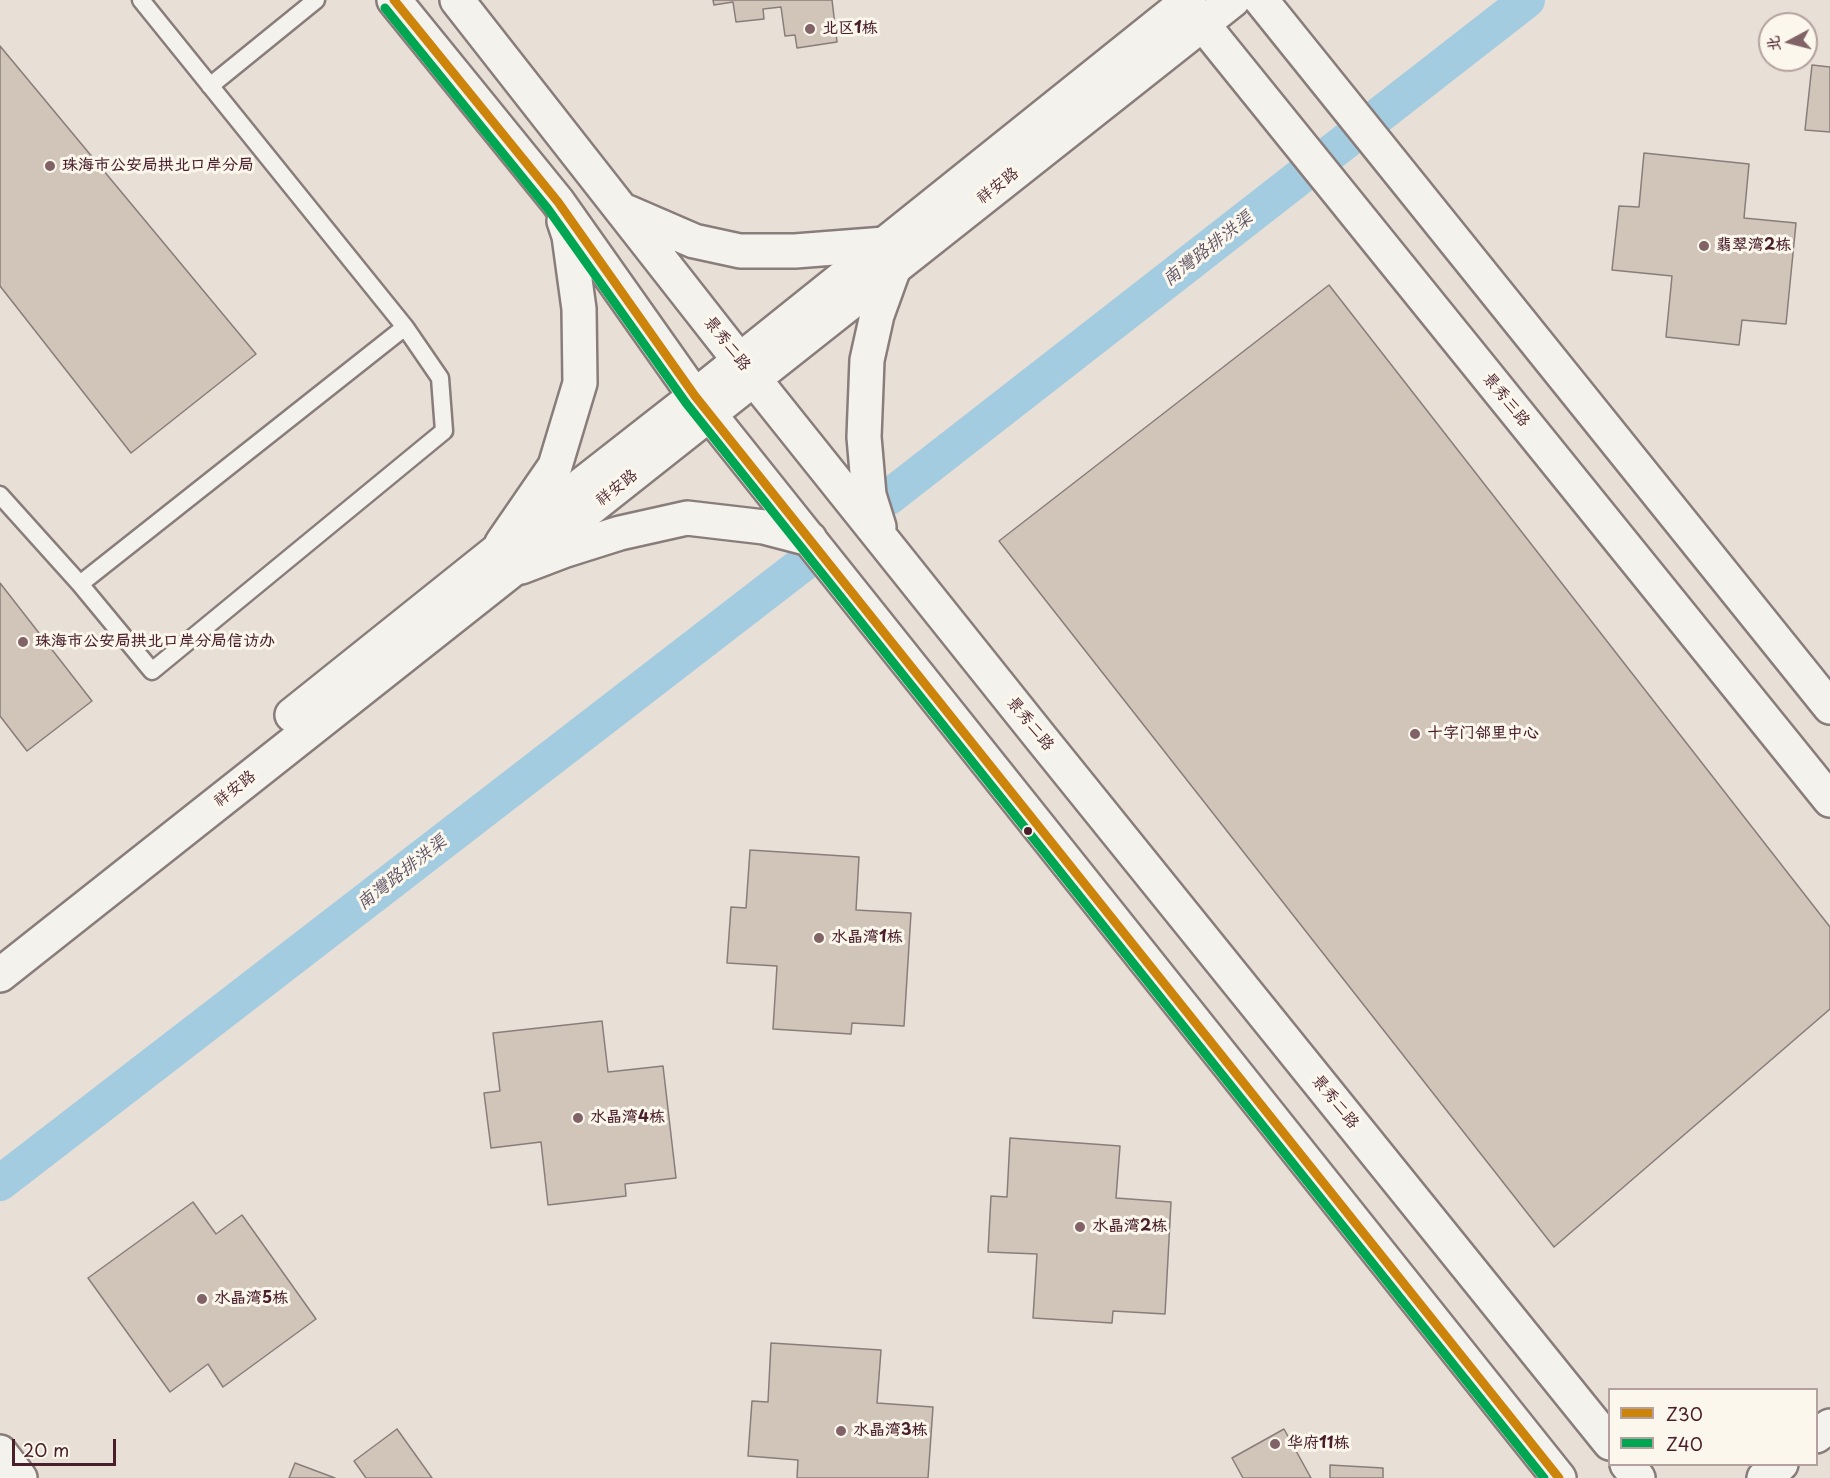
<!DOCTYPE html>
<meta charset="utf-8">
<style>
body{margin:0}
#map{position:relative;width:1830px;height:1478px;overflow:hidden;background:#e8dfd6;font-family:"Playpen Sans","LXGW WenKai TC",sans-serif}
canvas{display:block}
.legend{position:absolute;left:1608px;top:1388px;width:210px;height:78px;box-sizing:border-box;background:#fbf7ec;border:2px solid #b4a19f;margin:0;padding:8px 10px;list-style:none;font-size:18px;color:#4a1f2b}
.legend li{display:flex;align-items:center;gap:12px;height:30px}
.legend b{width:30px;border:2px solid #b4a19f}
.north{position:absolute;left:1758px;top:12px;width:60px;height:60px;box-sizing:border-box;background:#fbf7ec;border:2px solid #b4a19f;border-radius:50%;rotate:263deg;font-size:16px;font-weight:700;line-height:24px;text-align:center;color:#4a1f2b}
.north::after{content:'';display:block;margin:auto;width:21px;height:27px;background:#816267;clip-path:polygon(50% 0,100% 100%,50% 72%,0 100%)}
.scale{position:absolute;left:12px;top:1439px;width:104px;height:27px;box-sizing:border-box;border:3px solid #4a1f2b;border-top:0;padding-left:8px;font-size:18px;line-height:21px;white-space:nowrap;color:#4a1f2b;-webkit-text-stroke:4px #fbf7ec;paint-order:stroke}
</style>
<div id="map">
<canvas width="1830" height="1478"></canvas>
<ul class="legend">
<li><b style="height:8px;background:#cc840b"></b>Z30</li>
<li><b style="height:8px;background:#00a651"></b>Z40</li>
</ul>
<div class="north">北</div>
<div class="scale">20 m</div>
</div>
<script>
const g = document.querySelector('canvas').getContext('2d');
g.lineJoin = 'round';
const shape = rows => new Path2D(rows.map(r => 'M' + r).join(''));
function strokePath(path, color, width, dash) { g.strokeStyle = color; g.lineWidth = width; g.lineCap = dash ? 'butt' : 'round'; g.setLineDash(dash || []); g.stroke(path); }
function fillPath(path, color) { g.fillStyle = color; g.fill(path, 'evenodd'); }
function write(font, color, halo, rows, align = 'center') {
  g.font = font + ' "Playpen Sans","LXGW WenKai TC",sans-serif'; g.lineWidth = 6; g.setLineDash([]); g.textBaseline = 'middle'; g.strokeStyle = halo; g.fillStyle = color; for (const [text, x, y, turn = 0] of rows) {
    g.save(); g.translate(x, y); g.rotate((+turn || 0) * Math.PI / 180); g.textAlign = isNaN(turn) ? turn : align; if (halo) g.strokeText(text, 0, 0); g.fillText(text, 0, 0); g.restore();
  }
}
strokePath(shape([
 [889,497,1527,0],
 [0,1183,804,563]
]), '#a3cce1', 36);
const building = shape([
 [713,0,832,0,837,42,797,48,795,35,785,36,781,7,763,9,764,19,736,22,733,2,714,5,713,0],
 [0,46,256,354,131,453,0,286,0,46],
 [1812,65,1830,67,1830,132,1805,130,1812,65],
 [1644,153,1749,164,1744,218,1796,223,1786,324,1742,320,1739,345,1666,337,1672,276,1612,270,1619,206,1639,207,1644,153],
 [1329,285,1830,927,1830,1009,1554,1247,999,541,1329,285],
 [0,583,92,701,27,751,0,716,0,583],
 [750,850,859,857,856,910,911,913,904,1026,852,1023,851,1034,773,1029,777,966,727,963,731,907,746,908,750,850],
 [602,1021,608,1072,663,1066,676,1178,625,1184,626,1196,548,1205,541,1142,491,1148,484,1093,500,1091,493,1033,602,1021],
 [1010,1138,1120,1146,1116,1198,1171,1202,1165,1314,1113,1311,1112,1323,1033,1318,1037,1254,988,1252,991,1196,1007,1197,1010,1138],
 [193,1202,216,1234,242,1215,316,1319,223,1387,208,1364,170,1392,88,1278,193,1202],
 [771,1343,881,1350,877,1403,933,1407,928,1478,797,1478,798,1460,748,1456,752,1401,768,1402,771,1343],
 [397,1429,432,1478,366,1478,354,1461,397,1429],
 [1284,1429,1311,1478,1243,1478,1232,1458,1284,1429],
 [295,1463,335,1478,289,1478,295,1463],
 [1330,1465,1383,1468,1383,1478,1330,1478,1330,1465]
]);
fillPath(building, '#d1c5ba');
strokePath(building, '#897d7b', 1.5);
const service = shape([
 [210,86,316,0],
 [0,495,80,584,405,327,141,0],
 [80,584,152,671,444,431,440,378,405,327]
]);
const minor = shape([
 [394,0,558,202,695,396,1559,1478],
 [457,0,754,379,1041,738,1610,1443],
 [1261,0,1830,707],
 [1184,1,1830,800],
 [627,212,694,241,740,251,795,251,885,244],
 [879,527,869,495,864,437,867,360,877,315,894,268],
 [502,543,555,466,580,383,579,309,569,236,564,221],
 [521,567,563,551,620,533,687,518,764,527,810,539],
 [1816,1436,1830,1426],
 [0,1452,20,1478],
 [1627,1464,1638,1478],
 [1764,1478,1781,1464]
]);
const secondary = shape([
 [292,715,497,551,695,396,1189,0],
 [0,975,1233,0]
]);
strokePath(service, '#897d7b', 21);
strokePath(minor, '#897d7b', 38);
strokePath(secondary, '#897d7b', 38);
strokePath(service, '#f4f2ed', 16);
strokePath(minor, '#f4f2ed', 33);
strokePath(secondary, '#f4f2ed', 33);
strokePath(shape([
 [394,0,558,202,695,396,1559,1478]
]), '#cc840b', 9);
strokePath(shape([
 [385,8,548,209,686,403,1544,1478]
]), '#00a651', 9);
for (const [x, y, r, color] of [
 [810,29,6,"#816267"],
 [50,166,6,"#816267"],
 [1704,246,6,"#816267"],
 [23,642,6,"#816267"],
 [1415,734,6,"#816267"],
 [1028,831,5,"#4a1f2b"],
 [819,938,6,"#816267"],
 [578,1118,6,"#816267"],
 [1080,1227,6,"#816267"],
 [202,1299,6,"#816267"],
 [841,1431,6,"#816267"],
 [1275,1444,6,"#816267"]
]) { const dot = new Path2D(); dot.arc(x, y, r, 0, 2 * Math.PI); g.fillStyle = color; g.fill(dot); strokePath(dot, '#fbf7ec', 2); }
write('bold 16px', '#4a1f2b', '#fbf7ec', [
 ["北区1栋",822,29],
 ["珠海市公安局拱北口岸分局",62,166],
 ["翡翠湾2栋",1716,246],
 ["珠海市公安局拱北口岸分局信访办",35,642],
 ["十字门邻里中心",1427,734],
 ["水晶湾1栋",831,938],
 ["水晶湾4栋",590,1118],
 ["水晶湾2栋",1092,1227],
 ["水晶湾5栋",214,1299],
 ["水晶湾3栋",853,1431],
 ["华府11栋",1287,1444]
], 'left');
write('16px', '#4a1f2b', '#fbf7ec', [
 ["祥安路",998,186,-38],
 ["景秀二路",727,344,52],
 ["景秀三路",1506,400,51],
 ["祥安路",617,488,-38],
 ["景秀二路",1030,724,51],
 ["祥安路",235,789,-38],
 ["景秀二路",1335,1102,51]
]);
write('italic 18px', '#5c5163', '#fbf7ec', [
 ["南灣路排洪渠",1208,249,-38],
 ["南灣路排洪渠",402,873,-38]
]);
</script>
